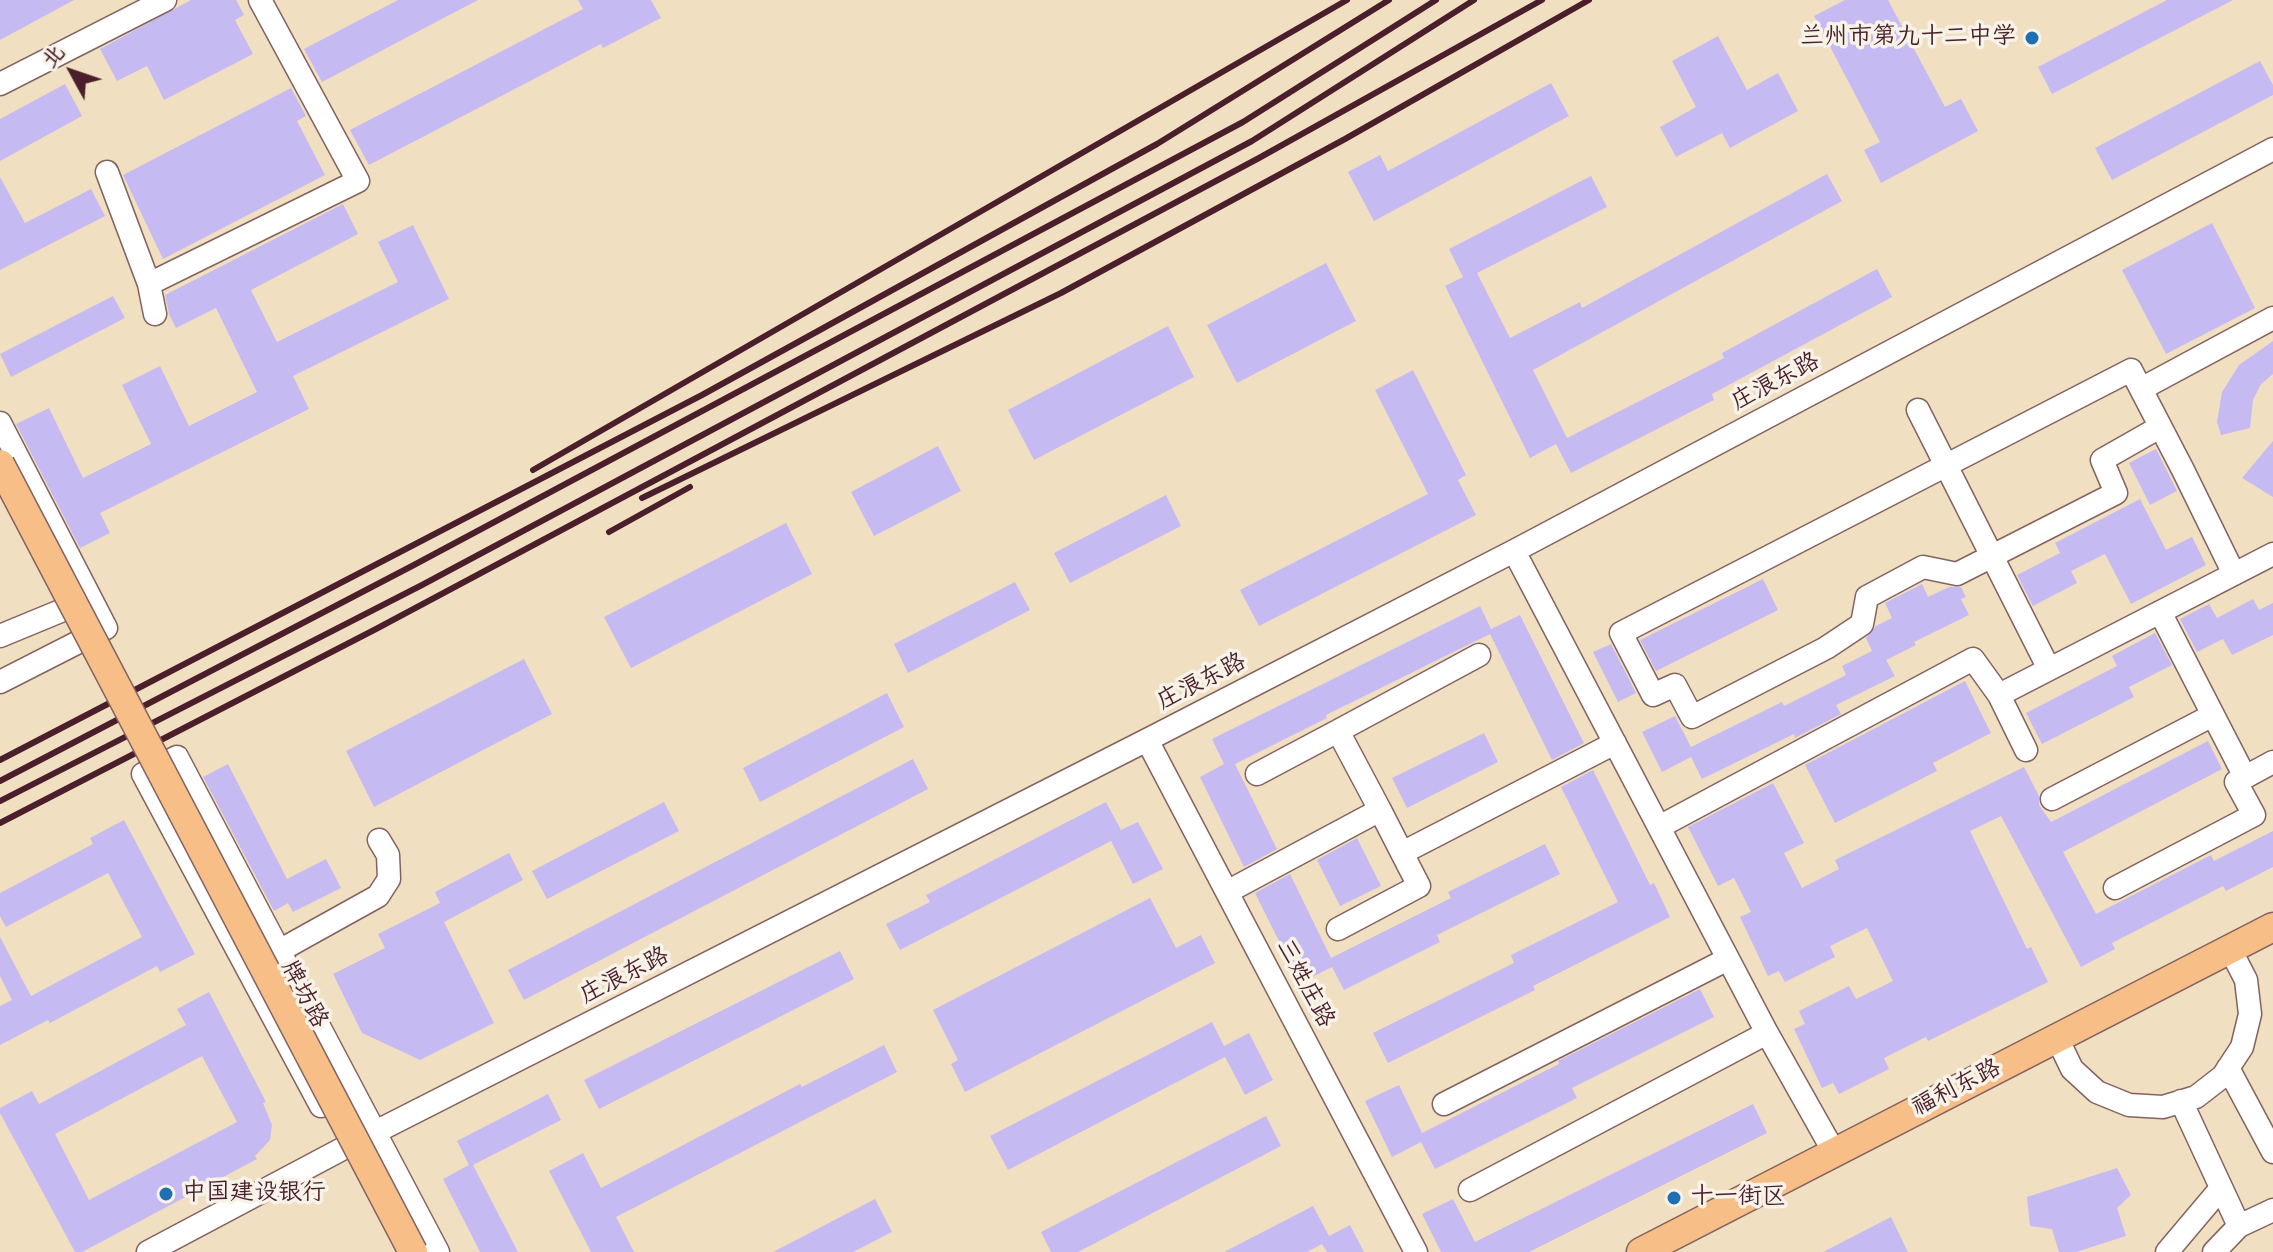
<!DOCTYPE html>
<meta charset="utf-8">
<style>
body{margin:0}
#map{position:relative;width:2273px;height:1252px;overflow:hidden;background:#f1dfc2;font-family:"Architects Daughter","LXGW WenKai TC",sans-serif}
canvas{display:block}
.north{position:absolute;left:32px;top:32px;width:80px;height:80px;-webkit-text-stroke:6px #f7f3e8;paint-order:stroke;rotate:310deg;font-size:22px;font-weight:700;line-height:32px;text-align:center;color:#4a1f2b}
.north::after{content:'';display:block;margin:auto;width:28px;height:36px;background:#4a1f2b;clip-path:polygon(50% 0,100% 100%,50% 72%,0 100%)}
</style>
<div id="map">
<canvas width="2273" height="1252"></canvas>
<div class="north">北</div>
</div>
<script>
const g = document.querySelector('canvas').getContext('2d');
g.lineJoin = 'round';
function fillPath(path, color) { g.fillStyle = color; g.fill(path, 'evenodd'); }
const shape = rows => new Path2D(rows.map(r => 'M' + r).join(''));
function strokePath(path, color, width, dash) { g.strokeStyle = color; g.lineWidth = width; g.lineCap = dash ? 'butt' : 'round'; g.setLineDash(dash || []); g.stroke(path); }
function write(font, color, halo, rows, align = 'center') {
  g.font = font + ' "Architects Daughter","LXGW WenKai TC",sans-serif'; g.lineWidth = 7; g.setLineDash([]); g.textBaseline = 'middle'; g.strokeStyle = halo; g.fillStyle = color; for (const [text, x, y, turn = 0] of rows) {
    g.save(); g.translate(x, y); g.rotate((+turn || 0) * Math.PI / 180); g.textAlign = isNaN(turn) ? turn : align; if (halo) g.strokeText(text, 0, 0); g.fillText(text, 0, 0); g.restore();
  }
}
fillPath(shape([
 [0,0,74,0,0,40],
 [191,0,236,0,244,15,235,20,253,54,164,100,147,66,117,81,100,49],
 [398,0,478,0,322,82,304,49],
 [578,0,651,0,661,18,603,48,601,44,369,165,350,130,583,9],
 [1845,0,1888,0,1945,107,1961,99,1978,131,1881,183,1864,150,1880,142,1814,16],
 [2167,0,2233,0,2052,94,2038,67],
 [1718,36,1747,90,1778,73,1798,111,1730,148,1722,133,1676,157,1660,127,1696,107,1672,61],
 [2260,61,2273,85,2273,95,2112,180,2095,148],
 [1551,83,1569,116,1374,221,1348,172,1380,155,1388,171],
 [65,84,82,116,0,161,0,119],
 [291,88,306,116,297,121,325,175,163,259,123,175],
 [1827,174,1842,201,1533,370,1567,438,1724,358,1722,353,1877,269,1892,297,1712,394,1714,400,1571,473,1556,444,1530,458,1445,286,1463,277,1449,249,1591,176,1607,207,1477,273,1510,338,1580,302,1582,308],
 [0,177,25,223,91,189,105,216,0,270],
 [343,204,358,234,251,290,277,342,398,282,378,242,413,225,449,299,293,376,309,409,100,513,110,533,80,548,16,424,49,408,83,478,151,444,122,385,160,366,189,426,257,392,216,308,176,328,169,314,165,295],
 [2212,223,2255,308,2166,354,2122,270],
 [1326,263,1356,321,1237,383,1207,325],
 [113,296,125,318,11,377,0,354],
 [1168,326,1194,377,1034,460,1008,410],
 [2273,341,2273,374,2261,384,2253,400,2250,428,2221,435,2217,422,2222,392,2239,365],
 [1413,370,1466,475,1458,480,1476,515,1259,626,1240,590,1428,494,1375,390],
 [2273,441,2273,497,2242,478],
 [938,446,961,491,874,536,851,492],
 [2156,449,2177,491,2150,505,2129,463],
 [1166,495,1181,526,1070,583,1054,553],
 [2140,499,2166,550,2192,537,2206,565,2131,604,2105,554,2071,571,2077,583,2033,606,2017,575,2060,553,2055,543],
 [786,523,812,574,631,668,604,617],
 [1763,579,1778,610,1656,671,1640,640],
 [1015,582,1030,610,908,673,894,644],
 [1922,584,1928,597,1949,587,1961,587,1966,597,1961,599,1969,615,1914,642,1916,645,1886,660,1895,676,1836,705,1841,714,1795,738,1794,734,1702,779,1691,757,1662,772,1642,732,1675,716,1691,747,1782,702,1784,706,1846,675,1842,666,1872,651,1866,638,1876,626,1892,618,1885,603],
 [2253,599,2259,610,2273,603,2273,635,2232,655,2223,639,2197,652,2180,619,2209,604,2217,618],
 [1480,606,1491,629,1520,615,1584,743,1552,760,1490,634,1326,715,1327,718,1235,764,1277,849,1244,867,1200,777,1224,764,1212,739],
 [2155,633,2172,665,2129,687,2134,697,2042,744,2026,713,2117,666,2112,656],
 [1611,644,1636,693,1618,702,1593,652],
 [524,659,552,714,374,807,346,751],
 [1965,681,1991,733,1933,763,1937,771,1835,823,1805,765],
 [887,693,904,727,760,802,743,768],
 [1484,733,1498,762,1407,808,1392,778],
 [2208,741,2222,769,2063,852,2096,914,2211,855,2214,861,2273,831,2273,867,2226,891,2223,886,2112,943,2115,949,2081,967,2001,816,1970,831,2027,949,2031,947,2048,982,1928,1041,1926,1037,1884,1058,1889,1069,1839,1094,1833,1083,1822,1088,1794,1029,1805,1024,1799,1011,1849,986,1856,999,1893,981,1867,928,1830,946,1835,957,1785,982,1779,971,1768,976,1740,917,1751,912,1734,878,1718,886,1688,827,1773,783,1804,843,1784,853,1802,888,1839,869,1835,860,2024,767,2039,796,2039,805,2051,822],
 [913,759,928,789,524,1000,508,970],
 [228,764,287,879,326,859,341,888,293,912,288,903,274,911,203,777],
 [1593,770,1650,885,1654,883,1670,917,1533,986,1535,990,1388,1063,1373,1033,1514,963,1511,955,1618,902,1561,787],
 [664,802,679,831,547,899,532,871],
 [1106,802,1121,830,1138,822,1163,869,1133,884,1111,841,900,950,886,924,930,902,926,895],
 [124,820,195,954,160,972,157,966,50,1023,48,1020,0,1045,0,1006,12,1000,0,976,0,937,31,996,142,937,108,873,6,927,0,916,0,893,93,844,90,838],
 [1357,838,1381,886,1340,906,1317,860],
 [1545,844,1560,874,1437,935,1440,942,1344,990,1332,967,1300,983,1255,893,1290,874,1331,958,1451,898,1448,892],
 [509,853,523,880,444,922,494,1023,420,1060,362,1033,333,974,385,948,378,934,440,903,435,892],
 [1150,898,1176,948,1201,935,1215,963,965,1092,951,1064,958,1060,933,1010],
 [840,951,854,979,599,1109,584,1080],
 [1700,989,1714,1017,1572,1088,1577,1098,1435,1169,1421,1142,1392,1157,1365,1101,1399,1085,1422,1133,1559,1064,1558,1061],
 [209,992,266,1102,263,1103,272,1125,270,1140,255,1156,257,1159,82,1252,75,1252,0,1113,0,1108,32,1091,39,1104,186,1025,177,1009],
 [202,1056,237,1122,89,1200,55,1134],
 [1212,1022,1224,1046,1249,1033,1273,1080,1245,1095,1225,1057,1008,1170,990,1136],
 [884,1045,897,1072,616,1217,634,1252,591,1252,549,1171,583,1153,601,1188,800,1084,802,1087],
 [548,1094,561,1120,473,1165,518,1252,480,1252,443,1179,469,1165,457,1141],
 [1753,1104,1767,1133,1529,1252,1441,1252,1422,1214,1453,1199,1475,1242],
 [1266,1116,1281,1146,1078,1252,1051,1252,1041,1232],
 [2117,1168,2131,1195,2117,1208,2126,1236,2076,1252,2059,1252,2052,1229,2030,1226,2027,1197],
 [875,1199,892,1232,853,1252,773,1252],
 [1313,1206,1329,1236,1350,1225,1364,1252,1327,1252,1322,1244,1307,1252,1224,1252],
 [1891,1217,1908,1252,1823,1252]
]), '#c5bbf2');
const minor = shape([
 [0,84,165,0],
 [107,172,149,284,155,314],
 [149,284,358,181,260,0],
 [2141,389,2273,318],
 [1918,410,2049,669],
 [0,423,106,628,0,682],
 [2160,427,2102,460,2116,493,1957,574,1923,567,1867,597,1862,624,1826,648,1692,717,1675,685,1653,695,1621,633,2131,370,2183,470,2234,574],
 [1514,551,1767,1033,1834,1152],
 [2160,612,2245,777],
 [0,636,63,610],
 [1338,731,1479,655],
 [1147,740,1416,1252],
 [2026,750,1999,695,2273,554],
 [2052,799,2213,715],
 [1380,810,1402,853],
 [1659,827,1973,659,1999,695],
 [2115,888,2254,815,2236,782,2273,762],
 [1227,892,1380,810,1338,731,1257,774],
 [1338,929,1419,886,1402,853,1615,743],
 [279,951,378,896,389,879,388,855,379,840],
 [2057,1038,2072,1069,2097,1092,2129,1105,2163,1107,2196,1097,2223,1076,2242,1047,2250,1014,2246,980,2230,949],
 [2228,1068,2273,1152],
 [2181,1101,2239,1226],
 [1444,1104,1728,959],
 [321,1106,143,774,177,757,438,1252],
 [1470,1190,1767,1033],
 [148,1252,344,1148,1147,740,1514,551,2273,149],
 [2167,1252,2221,1188],
 [2214,1252,2239,1226,2273,1210]
]);
const major = shape([
 [1641,1252,2273,927]
]);
strokePath(minor, '#846260', 25);
strokePath(major, '#846260', 31);
strokePath(minor, '#fff', 22);
strokePath(major, '#f7be87', 28);
strokePath(shape([
 [533,470,1347,0],
 [642,498,1061,293,1345,139,1589,0],
 [609,532,690,487],
 [0,760,702,395,1157,144,1389,0],
 [0,781,412,566,1243,122,1436,0],
 [0,801,422,585,1252,141,1474,0],
 [0,823,376,629,1259,158,1542,0]
]), '#4a1f2b', 6);
const majorBridge = shape([
 [0,464,413,1252]
]);
strokePath(majorBridge, '#846260', 31, []);
strokePath(majorBridge, '#f7be87', 28);
for (const [x, y, r, color] of [
 [2032,38,8,"#1f6fb2"],
 [166,1194,8,"#1f6fb2"],
 [1674,1198,8,"#1f6fb2"]
]) { const dot = new Path2D(); dot.arc(x, y, r, 0, 2 * Math.PI); g.fillStyle = color; g.fill(dot); strokePath(dot, '#f7f3e8', 3); }
write('24px', '#4a1f2b', '#f7f3e8', [
 ["兰州市第九十二中学",2016,38,"right"],
 ["中国建设银行",182,1194],
 ["十一街区",1690,1198]
], 'left');
write('24px', '#4a1f2b', '#f7f3e8', [
 ["庄浪东路",1776,383,-28],
 ["庄浪东路",1202,683,-27],
 ["庄浪东路",625,977,-27],
 ["三姓庄路",1304,984,62],
 ["牌坊路",303,995,62],
 ["福利东路",1957,1089,-27]
]);
</script>
